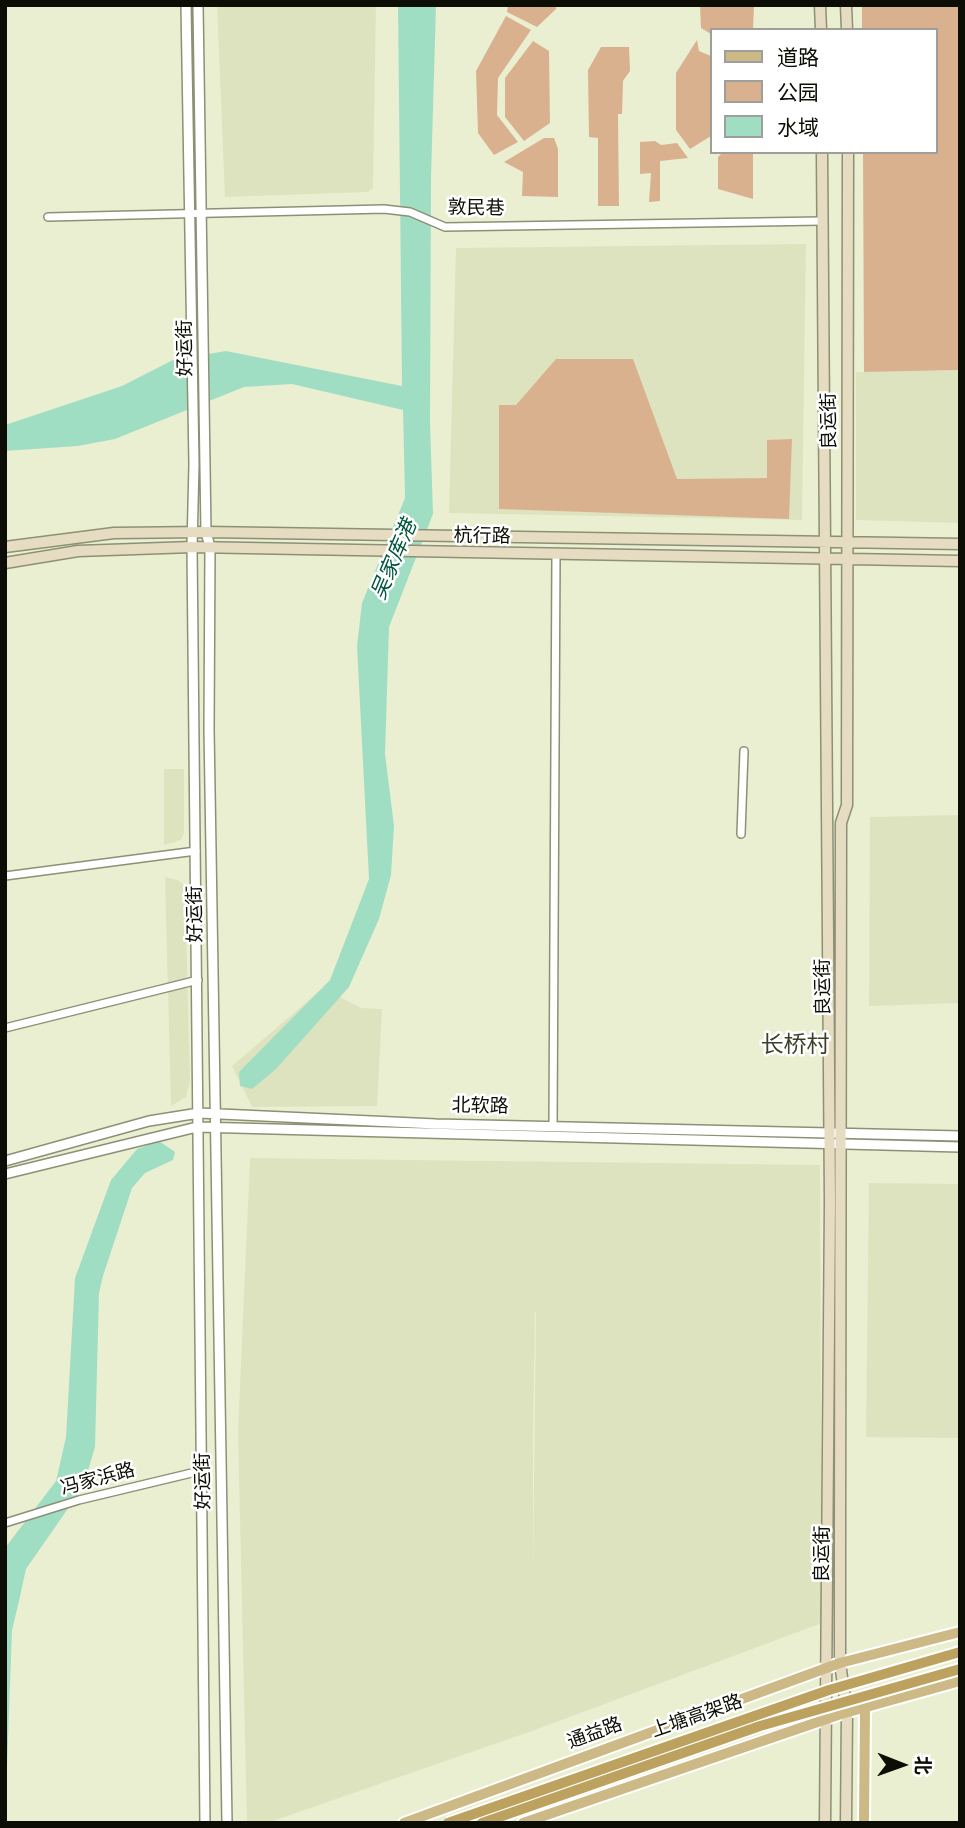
<!DOCTYPE html>
<meta charset="utf-8">
<style>
body{margin:0}
#map{position:relative;width:965px;height:1828px;overflow:hidden;background:#eaefd2;font-family:"Source Serif 4","Noto Sans SC",serif}
canvas{display:block}
.frame{position:absolute;inset:0;border:7px solid #0c0d04;pointer-events:none}
.legend{position:absolute;left:710px;top:28px;width:228px;height:126px;box-sizing:border-box;background:#fff;border:2px solid #9e9e9b;margin:0;padding:9px 12px;list-style:none;font-size:21px;color:#0c0d04}
.legend li{display:flex;align-items:center;gap:14px;height:35px}
.legend b{width:35px;border:2px solid #9e9e9b}
.north{position:absolute;left:867px;top:1730px;width:70px;height:70px;-webkit-text-stroke:5px #fff;paint-order:stroke;rotate:91deg;font-size:19px;font-weight:700;line-height:28px;text-align:center;color:#0c0d04}
.north::after{content:'';display:block;margin:auto;width:24px;height:32px;background:#0c0d04;clip-path:polygon(50% 0,100% 100%,50% 72%,0 100%)}
</style>
<div id="map">
<canvas width="965" height="1828"></canvas>
<div class="frame"></div>
<ul class="legend">
<li><b style="height:9px;background:#cdb986"></b>道路</li>
<li><b style="height:19px;background:#dab18e"></b>公园</li>
<li><b style="height:19px;background:#a0dec4"></b>水域</li>
</ul>
<div class="north">北</div>
</div>
<script>
const g = document.querySelector('canvas').getContext('2d');
g.lineJoin = 'round';
function fillPath(path, color) { g.fillStyle = color; g.fill(path, 'evenodd'); }
const shape = rows => new Path2D(rows.map(r => 'M' + r).join(''));
function strokePath(path, color, width, dash) { g.strokeStyle = color; g.lineWidth = width; g.lineCap = dash ? 'butt' : 'round'; g.setLineDash(dash || []); g.stroke(path); }
function write(font, color, halo, rows, align = 'center') {
  g.font = font + ' "Source Serif 4","Noto Sans SC",serif'; g.lineWidth = 5; g.setLineDash([]); g.textBaseline = 'middle'; g.strokeStyle = halo; g.fillStyle = color; for (const [text, x, y, turn = 0] of rows) {
    g.save(); g.translate(x, y); g.rotate((+turn || 0) * Math.PI / 180); g.textAlign = isNaN(turn) ? turn : align; if (halo) g.strokeText(text, 0, 0); g.fillText(text, 0, 0); g.restore();
  }
}
fillPath(shape([
 [217,5,376,5,373,188,368,192,225,197],
 [806,244,802,520,449,513,456,248],
 [960,370,960,523,856,520,856,372],
 [164,769,184,769,184,833,181,840,164,845],
 [960,815,960,1003,869,1006,870,817],
 [165,877,178,880,185,886,190,1082,186,1097,171,1106],
 [323,988,361,1008,382,1009,377,1106,252,1107,232,1066],
 [250,1158,820,1165,822,1623,532,1731,267,1823,247,1823,238,1432],
 [535,1312,536,1312,533,1569,533,1436],
 [869,1183,960,1184,960,1438,866,1437]
]), '#dee3bf');
fillPath(shape([
 [508,5,556,5,556,9,537,27,507,12],
 [700,5,754,5,753,30,711,30,711,34,701,28],
 [862,5,960,5,960,370,864,372,863,152,935,152,935,30,862,30],
 [506,16,531,30,498,78,497,115,518,142,494,155,478,133,476,71],
 [697,40,699,51,711,56,711,136,690,149,676,130,676,73],
 [533,41,549,51,550,123,524,141,505,117,505,78],
 [601,47,629,47,630,71,623,81,622,114,618,114,619,206,598,206,598,138,589,137,588,70],
 [544,138,554,138,558,149,558,197,522,196,523,172,504,162],
 [655,141,661,145,677,143,688,158,660,161,660,201,649,202,651,173,640,174,640,142],
 [723,152,753,152,753,199,718,189,718,157],
 [556,359,633,359,677,479,767,478,767,440,792,439,789,519,499,509,499,405,516,405]
]), '#dab18e');
fillPath(shape([
 [398,5,436,5,431,178,430,422,433,514,389,627,385,754,394,826,391,875,379,919,349,987,276,1069,252,1089,240,1086,239,1072,330,980,369,879,357,646,362,603,405,498,403,410,292,384,244,387,115,439,78,446,5,451,5,425,122,386,173,360,226,351,402,386],
 [159,1141,175,1152,173,1160,145,1173,132,1188,103,1276,99,1293,95,1447,83,1487,26,1569,19,1601,12,1630,5,1823,5,1548,56,1481,66,1437,75,1278,111,1180,137,1149]
]), '#a0dec4');
const minor = shape([
 [48,217,384,209,410,212,445,227,822,221],
 [741,834,744,751],
 [5,876,196,851],
 [5,1028,198,980],
 [553,1126,556,555],
 [5,1523,79,1500,200,1471]
]);
const tertiary = shape([
 [186,5,194,464,192,547,205,1823],
 [198,5,206,532,210,547,209,729,227,1823],
 [5,1161,149,1121,199,1113,436,1124,960,1136],
 [5,1174,197,1127,960,1147]
]);
const secondary = shape([
 [820,5,821,30],
 [846,5,847,30],
 [822,152,830,1201,825,1823],
 [5,547,114,533,206,532,960,544],
 [5,563,78,551,192,547,960,561],
 [846,1823,847,1713,840,1663,840,1547,841,823,847,805,848,152]
]);
const primary = shape([
 [404,1823,840,1663,960,1632],
 [523,1823,841,1714,960,1681],
 [864,1823,865,1708]
]);
strokePath(minor, '#8c9075', 10);
strokePath(tertiary, '#8c9075', 12);
strokePath(secondary, '#8c9075', 13);
strokePath(primary, '#fff', 14);
strokePath(minor, '#fff', 7);
strokePath(tertiary, '#fff', 9);
strokePath(secondary, '#e6dcc2', 10);
strokePath(primary, '#cdb986', 10);
const trunkBridge = shape([
 [448,1823,829,1690,960,1652],
 [482,1823,760,1726,960,1669]
]);
strokePath(trunkBridge, '#fff', 14, []);
strokePath(trunkBridge, '#bca25e', 10);
write('19px', '#0c0d04', '#fff', [
 ["敦民巷",476,209,1],
 ["好运街",186,348,-91],
 ["良运街",830,421,-91],
 ["杭行路",482,537,1],
 ["好运街",196,914,-91],
 ["良运街",824,987,-91],
 ["北软路",480,1107,1],
 ["冯家浜路",98,1480,-15],
 ["好运街",204,1481,-91],
 ["良运街",823,1554,-90],
 ["上塘高架路",697,1717,-19],
 ["通益路",595,1734,-20]
]);
write('italic 21px', '#00553d', '#fff', [
 ["吴家库港",395,560,-67]
]);
write('23px', '#3d4028', '#fff', [
 ["长桥村",795,1046]
]);
</script>
